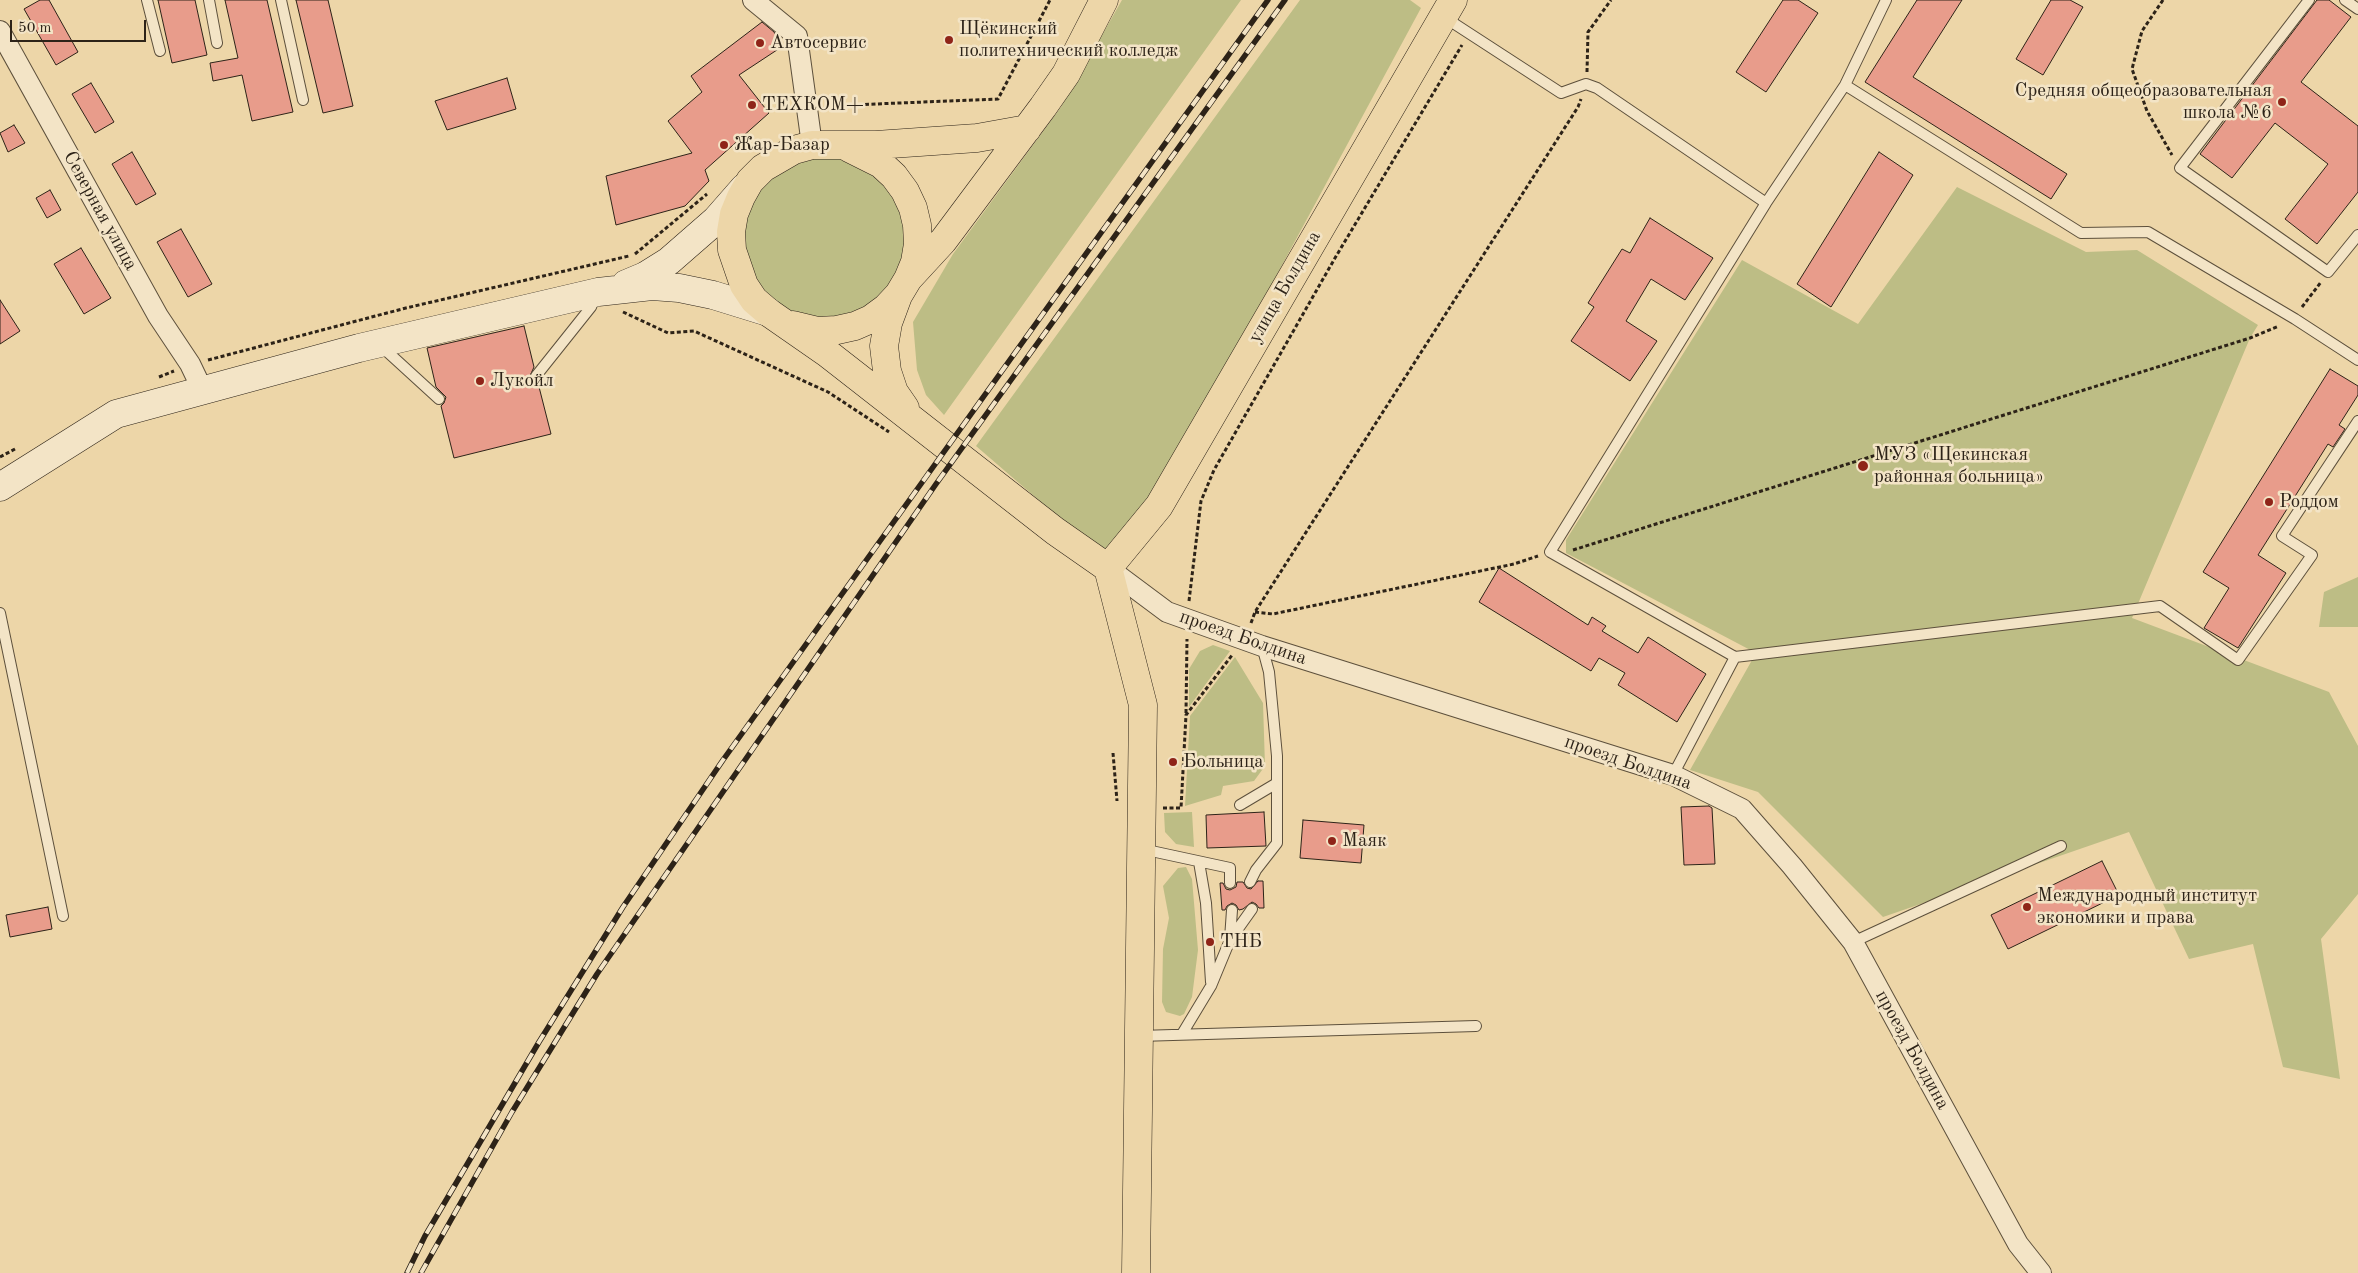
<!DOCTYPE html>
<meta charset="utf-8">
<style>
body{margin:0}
#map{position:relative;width:2358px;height:1273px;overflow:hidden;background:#edd6a8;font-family:"Old Standard TT",serif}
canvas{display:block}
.scale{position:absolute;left:10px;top:20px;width:136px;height:22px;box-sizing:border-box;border:2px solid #2d2318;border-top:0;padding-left:6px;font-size:15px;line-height:18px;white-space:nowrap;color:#2d2318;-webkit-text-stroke:4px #f3e4c6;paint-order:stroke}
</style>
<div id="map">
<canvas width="2358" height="1273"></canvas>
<div class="scale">50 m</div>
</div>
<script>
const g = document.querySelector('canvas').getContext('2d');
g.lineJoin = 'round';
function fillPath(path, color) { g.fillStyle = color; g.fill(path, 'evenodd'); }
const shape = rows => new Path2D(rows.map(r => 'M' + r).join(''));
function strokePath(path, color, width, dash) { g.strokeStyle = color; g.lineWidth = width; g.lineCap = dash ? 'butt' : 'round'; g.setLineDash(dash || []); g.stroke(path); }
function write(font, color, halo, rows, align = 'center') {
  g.font = font + ' "Old Standard TT",serif'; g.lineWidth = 5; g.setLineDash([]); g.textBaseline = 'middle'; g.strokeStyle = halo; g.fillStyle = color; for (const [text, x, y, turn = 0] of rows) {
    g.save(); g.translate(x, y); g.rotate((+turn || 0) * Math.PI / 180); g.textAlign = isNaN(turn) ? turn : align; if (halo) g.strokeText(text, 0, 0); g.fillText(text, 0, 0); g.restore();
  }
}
fillPath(shape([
 [1122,0,1241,0,944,415,926,395,917,370,913,322,953,254,1061,107],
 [1300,0,1410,0,1421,8,1154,502,1107,559,976,446],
 '743 238a81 81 0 1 1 162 0a81 81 0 1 1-162 0Z',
 [1957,187,2086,252,2137,250,2258,325,2250,338,2132,618,2329,692,2358,746,2358,894,2321,939,2340,1079,2283,1067,2253,944,2189,959,2129,832,1883,917,1758,792,1690,770,1756,653,1566,553,1566,540,1742,260,1858,324],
 [2358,577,2358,627,2319,627,2324,592],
 [1213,645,1230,651,1189,707,1189,669,1200,651],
 [1235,657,1263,703,1265,766,1254,781,1223,786,1221,795,1185,806,1190,716],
 [1192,812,1194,847,1176,844,1165,832,1164,813],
 [1186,867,1192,879,1198,950,1192,997,1184,1014,1180,1016,1166,1012,1162,1002,1163,949,1169,918,1163,886,1178,868]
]), '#bdbd85');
const building = shape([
 [40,0,49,0,78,52,56,65,24,9,40,0],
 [158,0,195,0,207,55,172,63,158,0],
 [225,0,267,0,293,112,252,121,242,75,213,81,210,63,238,58,225,0],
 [296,0,328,0,353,106,323,113,296,0],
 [1783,0,1798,0,1818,13,1766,92,1736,72,1783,0],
 [1917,0,1962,0,1913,77,2067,174,2051,199,1865,82,1917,0],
 [2051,0,2070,0,2083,7,2043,75,2016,59,2051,0],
 [2317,0,2329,0,2351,17,2301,82,2358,126,2358,192,2317,244,2285,219,2328,164,2275,123,2232,178,2200,154,2317,0],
 [762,22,774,32,783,46,739,75,769,113,705,170,709,181,685,206,616,225,606,176,692,153,668,121,702,92,691,76,762,22],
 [507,78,516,109,447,130,435,101,507,78],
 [91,83,114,122,95,133,72,94,91,83],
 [14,125,25,143,8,152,0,133,14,125],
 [132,152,156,194,136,205,112,164,132,152],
 [1879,152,1913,175,1831,307,1797,284,1879,152],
 [50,190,61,210,47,218,36,198,50,190],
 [1650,218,1713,258,1685,300,1651,279,1626,321,1657,341,1630,381,1571,341,1594,307,1588,303,1622,249,1630,253,1650,218],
 [181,229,212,284,188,297,157,242,181,229],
 [81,248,111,298,84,314,54,264,81,248],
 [0,300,20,331,0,344,0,300],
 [524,326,534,367,529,378,532,382,538,383,551,434,454,458,441,406,444,403,446,397,436,387,427,348,524,326],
 [2330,369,2358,386,2358,395,2339,425,2345,429,2333,447,2328,444,2258,555,2286,573,2238,648,2204,628,2229,588,2203,572,2330,369],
 [1499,568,1588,625,1592,617,1606,626,1602,631,1638,653,1648,637,1706,674,1677,722,1618,685,1625,673,1599,658,1591,671,1479,602,1499,568],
 [1709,806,1712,808,1715,864,1684,865,1681,807,1709,806],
 [1264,812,1266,846,1207,848,1206,815,1264,812],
 [1303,820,1364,825,1361,863,1300,858,1303,820],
 [2102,861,2119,895,2008,949,1991,915,2102,861],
 [1258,881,1263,881,1264,908,1259,908,1256,904,1252,902,1243,909,1239,910,1236,905,1232,903,1227,906,1225,910,1222,910,1220,883,1223,883,1226,889,1230,890,1236,887,1237,882,1243,882,1247,888,1251,889,1258,881],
 [48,907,52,929,10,937,6,915,48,907]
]);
fillPath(building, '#e89c8b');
strokePath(building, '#2d2318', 1);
const lane = shape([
 [147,0,160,51],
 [209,0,217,43],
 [281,0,303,100],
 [2309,0,2180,168,2328,272,2358,235],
 [2345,0,2358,9],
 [1444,17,1561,93,1586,84,1597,88,1766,203],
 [1845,85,1886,0],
 [381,346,439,399],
 [2358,360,2295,319,2148,232,2081,233,1845,85,1766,203,1550,552,1735,657,2160,606,2238,660,2312,555,2282,536,2358,421],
 [536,376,591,307,596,295],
 [0,613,63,916],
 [1673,775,1735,657],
 [1240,805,1277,783],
 [1142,849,1230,868,1230,883],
 [1199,862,1206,903,1211,982],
 [1250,882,1256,870,1277,843,1277,756,1269,672,1262,646],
 [1230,939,1232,910],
 [1853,942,2061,846],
 [1182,1034,1211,986,1230,940,1252,909],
 [1139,1036,1476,1026]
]);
const street = shape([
 [753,0,797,36,812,145],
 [0,31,158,316,190,364,202,389],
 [1108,568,1167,612,1262,646,1673,775,1742,809,1792,866,1853,942,2018,1244,2041,1273]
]);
const secondary = shape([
 [626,284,645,276,669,261,716,220,744,188],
 [0,487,116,414,359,348,598,292,652,286,679,288,713,295,768,312]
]);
const primary = shape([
 [1027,129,977,138,876,145,812,145,794,150,763,168,750,181,741,197,734,214,731,232,732,250,744,285,754,300,768,312,827,353,1055,531,1108,568,1143,705,1136,1273],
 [908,279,943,241,1043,107,1066,74,1104,0],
 [898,296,888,323,884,346,887,371,894,392,905,408],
 [793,325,818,331,837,330,855,326,871,319,886,308,899,294,908,279,915,262,918,244,917,225,913,208,905,191,894,176,881,164,849,148],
 [1108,568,1159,506,1453,0]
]);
strokePath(lane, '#5d503c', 12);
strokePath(street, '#5d503c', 22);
strokePath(secondary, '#2d2318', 29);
strokePath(primary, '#2d2318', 29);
strokePath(shape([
 [2163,0,2142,31,2132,69,2147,111,2172,155],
 [1587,72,1588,32,1611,0],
 [826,106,998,99,1050,0],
 [635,254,707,194],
 [2302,307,2321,282],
 [623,312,668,333,694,331,828,392,889,432],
 [208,360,406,308,629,256],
 [159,377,174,371],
 [0,457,15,449],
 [1573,550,2250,338,2279,326],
 [1189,601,1201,501,1214,470,1335,258,1462,45],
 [1255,612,1273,614,1514,564,1538,556],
 [1251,623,1255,612,1578,107,1581,99],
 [1186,713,1187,639],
 [1113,753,1117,801],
 [1163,808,1181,808,1186,715,1233,654]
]), '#2d2318', 3, [4, 2.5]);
strokePath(lane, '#f3e4c6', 10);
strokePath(street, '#f3e4c6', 20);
strokePath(secondary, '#f3e4c6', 28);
strokePath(primary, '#edd6a8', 28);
const rail = shape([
 [407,1273,425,1236,539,1042,623,907,723,760,1268,0],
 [421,1273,512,1112,597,974,936,484,1285,0]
]);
strokePath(rail, '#2d2318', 5.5);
strokePath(rail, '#f3e4c6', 4, [11]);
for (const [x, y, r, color] of [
 [949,40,5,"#8f2418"],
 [760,43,5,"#8f2418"],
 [2282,102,5,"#8f2418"],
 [752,105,5,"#8f2418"],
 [724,145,5,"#8f2418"],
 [480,381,5,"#8f2418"],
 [1863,466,6,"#8f2418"],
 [2269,502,5,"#8f2418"],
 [1173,762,5,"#8f2418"],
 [1332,841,5,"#8f2418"],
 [2027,907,5,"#8f2418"],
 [1210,942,5,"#8f2418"]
]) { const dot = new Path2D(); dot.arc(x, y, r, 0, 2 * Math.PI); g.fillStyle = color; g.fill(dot); strokePath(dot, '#f3e4c6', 2); }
write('19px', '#2d2318', '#f3e4c6', [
 ["Щёкинский",959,29],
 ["политехнический колледж",959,51],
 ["Автосервис",770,43],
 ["Средняя общеобразовательная",2272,91,"right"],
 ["школа №6",2272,113,"right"],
 ["ТЕХКОМ+",762,105],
 ["Жар-Базар",734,145],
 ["Лукойл",490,381],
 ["МУЗ «Щекинская",1874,455],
 ["районная больница»",1874,477],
 ["Роддом",2279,502],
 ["Больница",1183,762],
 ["Маяк",1342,841],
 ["Международный институт",2037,896],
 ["экономики и права",2037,918],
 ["ТНБ",1220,942]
], 'left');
write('19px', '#2d2318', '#f3e4c6', [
 ["Северная улица",100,211,61],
 ["улица Болдина",1285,287,-60],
 ["проезд Болдина",1243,638,19],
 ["проезд Болдина",1628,763,19],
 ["проезд Болдина",1912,1050,61]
]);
</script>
